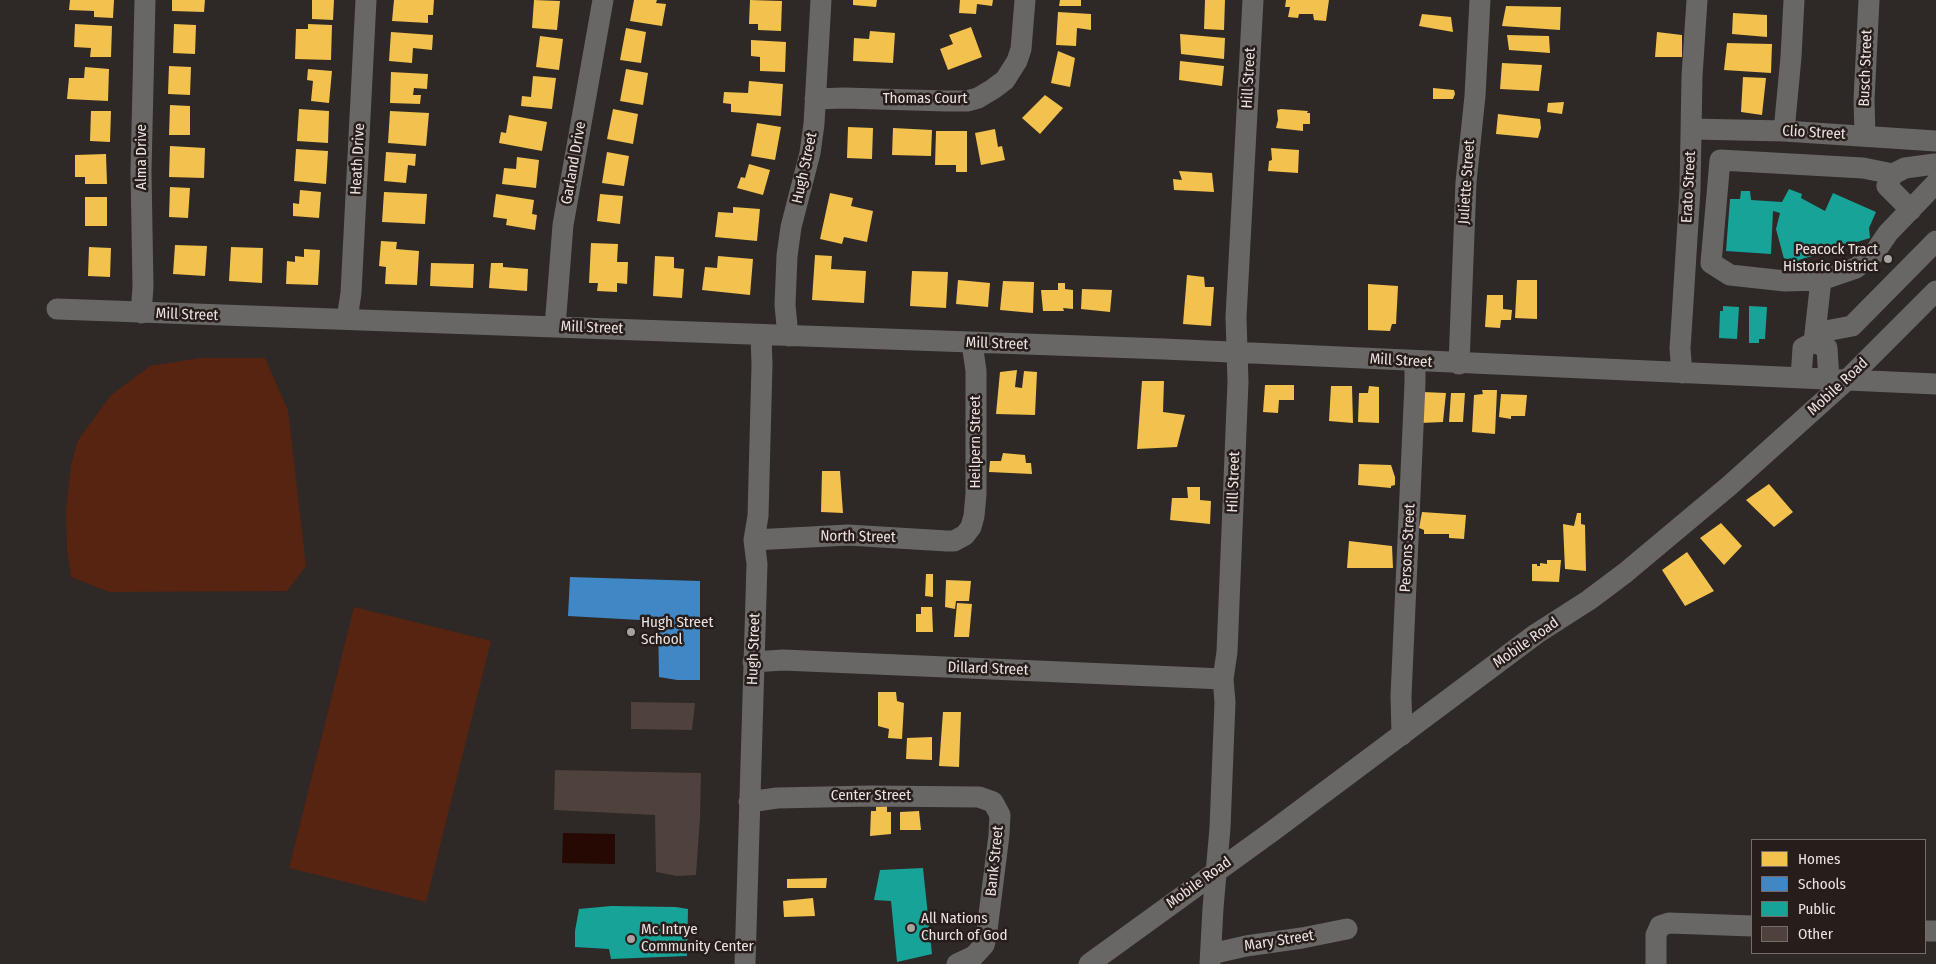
<!DOCTYPE html>
<style>
body{margin:0}
#map{position:relative;width:1936px;height:964px;overflow:hidden;background:#2e2826;font-family:"Fira Sans Condensed",sans-serif}
canvas{display:block}
.legend{position:absolute;left:1751px;top:839px;width:175px;height:115px;box-sizing:border-box;background:#271d1a;border:1px solid #756c6a;margin:0;padding:6px 9px;list-style:none;font-size:15px;color:#eae3e1}
.legend li{display:flex;align-items:center;gap:10px;height:25px}
.legend b{width:25px;border:1px solid #756c6a}
</style>
<div id="map">
<canvas width="1936" height="964"></canvas>
<ul class="legend">
<li><b style="height:14px;background:#f2c14e"></b>Homes</li>
<li><b style="height:14px;background:#3f88c5"></b>Schools</li>
<li><b style="height:14px;background:#17a398"></b>Public</li>
<li><b style="height:14px;background:#4f413c"></b>Other</li>
</ul>
</div>
<script>
const g = document.querySelector('canvas').getContext('2d');
g.lineJoin = 'round';
function fillPath(path, color) { g.fillStyle = color; g.fill(path, 'evenodd'); }
const shape = rows => new Path2D(rows.map(r => 'M' + r).join(''));
function strokePath(path, color, width, dash) { g.strokeStyle = color; g.lineWidth = width; g.lineCap = dash ? 'butt' : 'round'; g.setLineDash(dash || []); g.stroke(path); }
function write(font, color, halo, rows, align = 'center') {
  g.font = font + ' "Fira Sans Condensed",sans-serif'; g.lineWidth = 5; g.setLineDash([]); g.textBaseline = 'middle'; g.strokeStyle = halo; g.fillStyle = color; for (const [text, x, y, turn = 0] of rows) {
    g.save(); g.translate(x, y); g.rotate((+turn || 0) * Math.PI / 180); g.textAlign = isNaN(turn) ? turn : align; if (halo) g.strokeText(text, 0, 0); g.fillText(text, 0, 0); g.restore();
  }
}
fillPath(shape([
 [199,358,265,358,288,410,306,566,287,591,109,592,71,577,67,550,66,510,71,465,78,440,112,394,150,366],
 [354,607,491,641,426,902,289,868]
]), '#562411');
fillPath(shape([
 [563,833,615,834,615,864,562,863]
]), '#260903');
fillPath(shape([
 [70,0,114,0,113,18,94,17,94,11,69,10],
 [172,0,205,0,204,12,172,11],
 [312,0,334,0,333,20,312,19],
 [394,0,434,0,433,15,428,15,428,23,392,21],
 [534,0,560,1,557,30,532,28],
 [634,0,657,0,656,3,666,4,662,26,630,21],
 [750,0,782,1,781,31,758,30,758,24,749,24],
 [853,0,877,0,876,7,853,5],
 [960,0,993,0,992,6,977,4,976,14,959,13],
 [1060,0,1081,0,1081,6,1059,6],
 [1205,0,1225,0,1224,30,1204,29],
 [1286,0,1329,0,1326,21,1314,20,1313,14,1299,14,1298,18,1288,17,1290,7,1285,7],
 [1506,6,1561,7,1560,30,1502,26],
 [1058,12,1091,14,1091,30,1077,28,1076,46,1056,45],
 [1733,13,1767,15,1767,37,1732,34],
 [1422,14,1451,17,1453,32,1419,26],
 [75,24,112,26,111,57,90,57,91,48,74,47],
 [174,24,196,25,195,54,173,53],
 [308,24,332,25,331,60,295,59,296,29,308,29],
 [971,27,982,57,948,70,940,49,953,44,949,35],
 [626,28,646,32,641,63,620,60],
 [870,31,895,33,893,63,853,61,854,38,869,39],
 [391,32,433,35,432,50,413,48,412,63,389,61],
 [1657,32,1682,35,1682,57,1655,57],
 [1180,34,1225,38,1224,59,1181,54],
 [1507,35,1549,36,1550,53,1509,50],
 [540,36,563,39,559,70,536,67],
 [751,40,786,42,785,72,760,71,760,57,751,56],
 [1727,43,1772,44,1771,73,1724,70],
 [1058,51,1075,58,1070,87,1051,83],
 [1180,61,1224,66,1222,86,1179,80],
 [1502,63,1542,65,1539,91,1500,89],
 [169,66,191,67,190,95,168,94],
 [85,67,109,69,108,101,67,99,69,78,84,78],
 [308,69,332,71,329,103,311,101,313,81,307,80],
 [626,69,648,73,643,105,620,101],
 [391,72,428,74,427,89,414,88,413,95,421,95,420,104,390,103],
 [533,76,556,78,552,109,521,106,522,96,531,97],
 [1743,77,1766,78,1762,115,1741,112],
 [749,81,783,84,781,116,731,112,731,104,723,103,724,92,748,93],
 [1433,88,1454,90,1455,94,1453,99,1433,99],
 [1045,95,1063,108,1040,134,1022,118],
 [1564,102,1562,114,1547,112,1548,103],
 [170,105,190,106,190,135,169,135],
 [299,109,329,111,328,143,297,141],
 [613,109,638,114,633,144,607,139],
 [1281,109,1308,111,1307,113,1310,113,1310,124,1303,124,1303,131,1276,128,1278,120,1277,110],
 [91,111,111,111,110,142,90,141],
 [390,111,429,113,426,146,388,143],
 [1498,114,1540,119,1541,128,1538,138,1496,134],
 [509,115,547,122,542,151,499,143,501,132,506,133],
 [757,123,781,127,775,160,751,156],
 [848,127,873,128,872,159,847,158],
 [893,128,932,130,931,156,892,155],
 [995,129,998,147,1002,146,1005,160,981,165,975,133],
 [936,131,967,131,967,172,956,172,956,165,935,165],
 [170,146,205,148,204,178,169,177],
 [1271,148,1299,150,1298,173,1268,171,1269,161,1272,160],
 [296,149,328,151,326,184,294,181],
 [386,152,416,154,415,166,408,165,406,183,384,181],
 [607,152,629,156,624,186,602,183],
 [106,154,107,184,85,184,85,177,75,177,75,155],
 [517,157,539,160,536,188,502,184,504,168,516,169],
 [749,164,770,170,763,195,737,188,741,177,745,178],
 [1179,171,1212,173,1214,192,1174,190,1173,179,1182,180],
 [170,187,190,188,188,218,169,217],
 [300,190,321,192,319,218,293,216,293,203,299,204],
 [384,192,427,194,425,224,382,222],
 [830,193,853,198,851,206,873,211,867,242,844,237,842,244,820,239],
 [496,194,534,200,532,214,537,215,535,230,506,225,507,219,493,217],
 [600,194,623,196,620,224,597,221],
 [85,197,107,197,107,226,85,226],
 [733,207,760,209,757,241,715,237,718,212,733,213],
 [381,241,397,242,396,249,419,251,417,285,385,284,386,267,379,266],
 [591,243,618,244,617,262,628,262,627,284,617,283,617,292,597,291,598,283,589,283],
 [175,245,207,246,205,276,173,274],
 [89,247,111,248,110,277,88,276],
 [231,247,263,248,262,283,229,281],
 [304,249,320,250,318,285,286,284,287,261,295,262,295,256,304,257],
 [815,255,832,256,831,269,866,271,864,303,812,300],
 [655,256,674,257,674,268,684,269,682,298,653,296],
 [718,256,753,259,750,295,702,290,705,267,717,268],
 [431,263,474,264,473,288,430,286],
 [491,263,503,263,503,267,528,269,527,291,489,288],
 [912,271,948,272,946,308,910,306],
 [1187,275,1204,277,1205,287,1214,287,1211,326,1183,324],
 [958,280,990,283,988,307,956,304],
 [1517,280,1537,280,1537,319,1515,318],
 [1003,281,1034,282,1033,313,1000,310],
 [1058,283,1065,283,1065,289,1073,290,1073,309,1063,308,1064,311,1043,311,1041,290,1058,290],
 [1368,284,1398,286,1396,324,1392,324,1390,331,1368,330],
 [1082,289,1112,290,1110,312,1081,309],
 [1487,295,1503,295,1503,309,1512,310,1511,320,1501,320,1500,328,1485,327],
 [1017,370,1015,387,1022,388,1024,371,1037,372,1035,415,996,414,1000,372],
 [1142,381,1164,381,1163,412,1185,415,1177,447,1137,449],
 [1265,385,1294,385,1294,400,1279,400,1278,413,1263,412],
 [1331,386,1352,386,1353,423,1329,421],
 [1369,386,1379,387,1379,423,1358,422,1359,393,1368,393],
 [1482,390,1497,390,1495,434,1472,432,1474,395,1483,394],
 [1423,392,1446,393,1443,422,1420,423],
 [1451,393,1465,393,1463,422,1449,422],
 [1501,394,1527,395,1525,416,1511,416,1511,419,1499,417],
 [1003,453,1025,455,1026,463,1031,463,1032,474,989,472,990,461,1001,461],
 [1359,464,1391,465,1395,477,1395,485,1391,486,1391,488,1358,485],
 [822,471,840,471,843,513,821,512],
 [1769,484,1793,512,1774,527,1746,500],
 [1187,487,1200,487,1200,500,1211,501,1210,524,1170,520,1172,498,1188,498],
 [1422,512,1466,515,1464,539,1449,538,1449,534,1424,534,1424,530,1419,528],
 [1577,513,1581,513,1581,524,1585,525,1586,571,1565,569,1563,524,1574,526],
 [1721,523,1742,546,1724,565,1700,538],
 [1349,541,1392,546,1393,568,1347,568],
 [1687,552,1714,591,1685,606,1662,570],
 [1547,560,1561,560,1559,582,1532,581,1532,564,1537,564,1537,566,1540,566,1540,563,1547,564],
 [926,574,933,574,933,597,925,596],
 [946,580,971,581,969,601,956,601,955,609,945,607],
 [957,603,972,604,969,637,954,637],
 [921,607,932,607,933,632,916,632,916,614,921,614],
 [878,692,896,692,897,701,904,703,902,739,888,738,889,729,878,726],
 [943,712,961,712,959,767,939,766],
 [932,737,932,760,906,759,907,738],
 [887,806,887,812,891,812,891,834,870,836,871,811,876,811,876,807],
 [919,811,921,830,900,830,900,812],
 [827,878,826,888,787,888,787,879],
 [813,898,815,916,784,917,783,901]
]), '#f2c14e');
fillPath(shape([
 [570,577,700,581,700,680,677,680,659,677,658,621,568,616]
]), '#3f88c5');
fillPath(shape([
 [1789,189,1802,194,1801,198,1825,211,1833,193,1876,212,1869,228,1870,238,1837,248,1836,245,1821,249,1822,253,1799,260,1801,266,1787,270,1776,229,1780,213,1773,211,1771,254,1726,251,1730,199,1740,199,1741,191,1750,191,1751,200,1782,202],
 [1723,306,1739,307,1737,339,1719,338,1720,311,1723,311],
 [1749,306,1767,307,1765,339,1759,339,1759,343,1749,343],
 [923,868,932,954,897,962,891,901,874,900,880,870],
 [611,906,676,907,688,909,687,956,611,959,609,949,575,947,575,931,579,909]
]), '#17a398');
fillPath(shape([
 [631,702,695,703,692,730,631,729],
 [555,770,701,773,700,818,696,875,677,876,656,872,655,815,554,810]
]), '#4f413c');
strokePath(shape([
 [815,99,844,98,946,101,967,101,978,98,993,89,1005,80,1017,61,1021,49,1025,0],
 [1692,129,1784,131,1936,141],
 [1784,131,1791,57,1794,0],
 [1865,136,1864,100,1869,0],
 [1893,174,1905,168,1935,164],
 [1821,280,1785,281,1730,275,1711,263,1720,160,1863,168,1893,174,1887,186,1911,210],
 [57,309,1164,349,1936,384],
 [141,313,143,287,141,171,145,0],
 [347,319,351,293,366,0],
 [555,327,563,225,603,0],
 [1815,333,1852,326,1936,241],
 [788,336,785,305,787,256,791,227,810,153,814,124,821,0],
 [1814,342,1821,280,1856,268,1873,255,1888,233,1936,183],
 [1459,364,1466,182,1475,96,1480,0],
 [1682,373,1680,349,1682,318,1690,190,1692,76,1697,0],
 [1801,378,1803,348,1814,342,1827,348,1829,380],
 [754,540,848,535,947,541,954,541,965,535,971,527,974,516,976,494,976,371,972,343],
 [753,662,783,660,1223,679],
 [1402,735,1401,696,1415,383,1415,361],
 [749,802,777,798,871,796,979,797,993,802,1000,815,999,835,986,938,984,945,974,956,957,964],
 [1925,931,1936,931],
 [1211,954,1246,946,1302,938,1347,929],
 [745,964,757,564,754,540,758,516,762,365,761,335],
 [1089,964,1274,830,1536,634,1589,600,1625,573,1729,486,1847,380,1936,291],
 [1210,964,1213,908,1220,828,1225,702,1223,679,1227,652,1238,382,1236,317,1253,0],
 [1656,964,1656,935,1660,926,1669,923,1752,926]
]), '#696666', 21);
for (const [x, y, r, color] of [
 [1888,259,5,"#a8a2a0"],
 [631,632,5,"#a8a2a0"],
 [911,928,5,"#a8a2a0"],
 [631,939,5,"#a8a2a0"]
]) { const dot = new Path2D(); dot.arc(x, y, r, 0, 2 * Math.PI); g.fillStyle = color; g.fill(dot); strokePath(dot, '#271d1a', 2); }
write('15px', '#eae3e1', '#271d1a', [
 ["Busch Street",1866,68,-88],
 ["Hill Street",1249,78,-87],
 ["Thomas Court",925,99],
 ["Clio Street",1814,133,3],
 ["Alma Drive",142,157,-90],
 ["Heath Drive",358,159,-87],
 ["Garland Drive",574,163,-80],
 ["Hugh Street",805,168,-78],
 ["Juliette Street",1467,182,-86],
 ["Erato Street",1689,187,-87],
 ["Mill Street",187,315,2],
 ["Mill Street",592,328,2],
 ["Mill Street",997,344,2],
 ["Mill Street",1401,361,3],
 ["Mobile Road",1838,387,-43],
 ["Heilpern Street",976,442,-90],
 ["Hill Street",1234,482,-88],
 ["North Street",858,537,1],
 ["Persons Street",1408,548,-87],
 ["Mobile Road",1526,643,-35],
 ["Hugh Street",754,649,-88],
 ["Dillard Street",988,669,2],
 ["Center Street",871,796],
 ["Bank Street",995,861,-84],
 ["Mobile Road",1199,883,-36],
 ["Mary Street",1279,941,-9]
]);
write('15px', '#eae3e1', '#271d1a', [
 ["Peacock Tract",1878,250,"right"],
 ["Historic District",1878,267,"right"],
 ["Hugh Street",641,623],
 ["School",641,640],
 ["All Nations",921,919],
 ["Church of God",921,936],
 ["Mc Intrye",641,930],
 ["Community Center",641,947]
], 'left');
</script>
